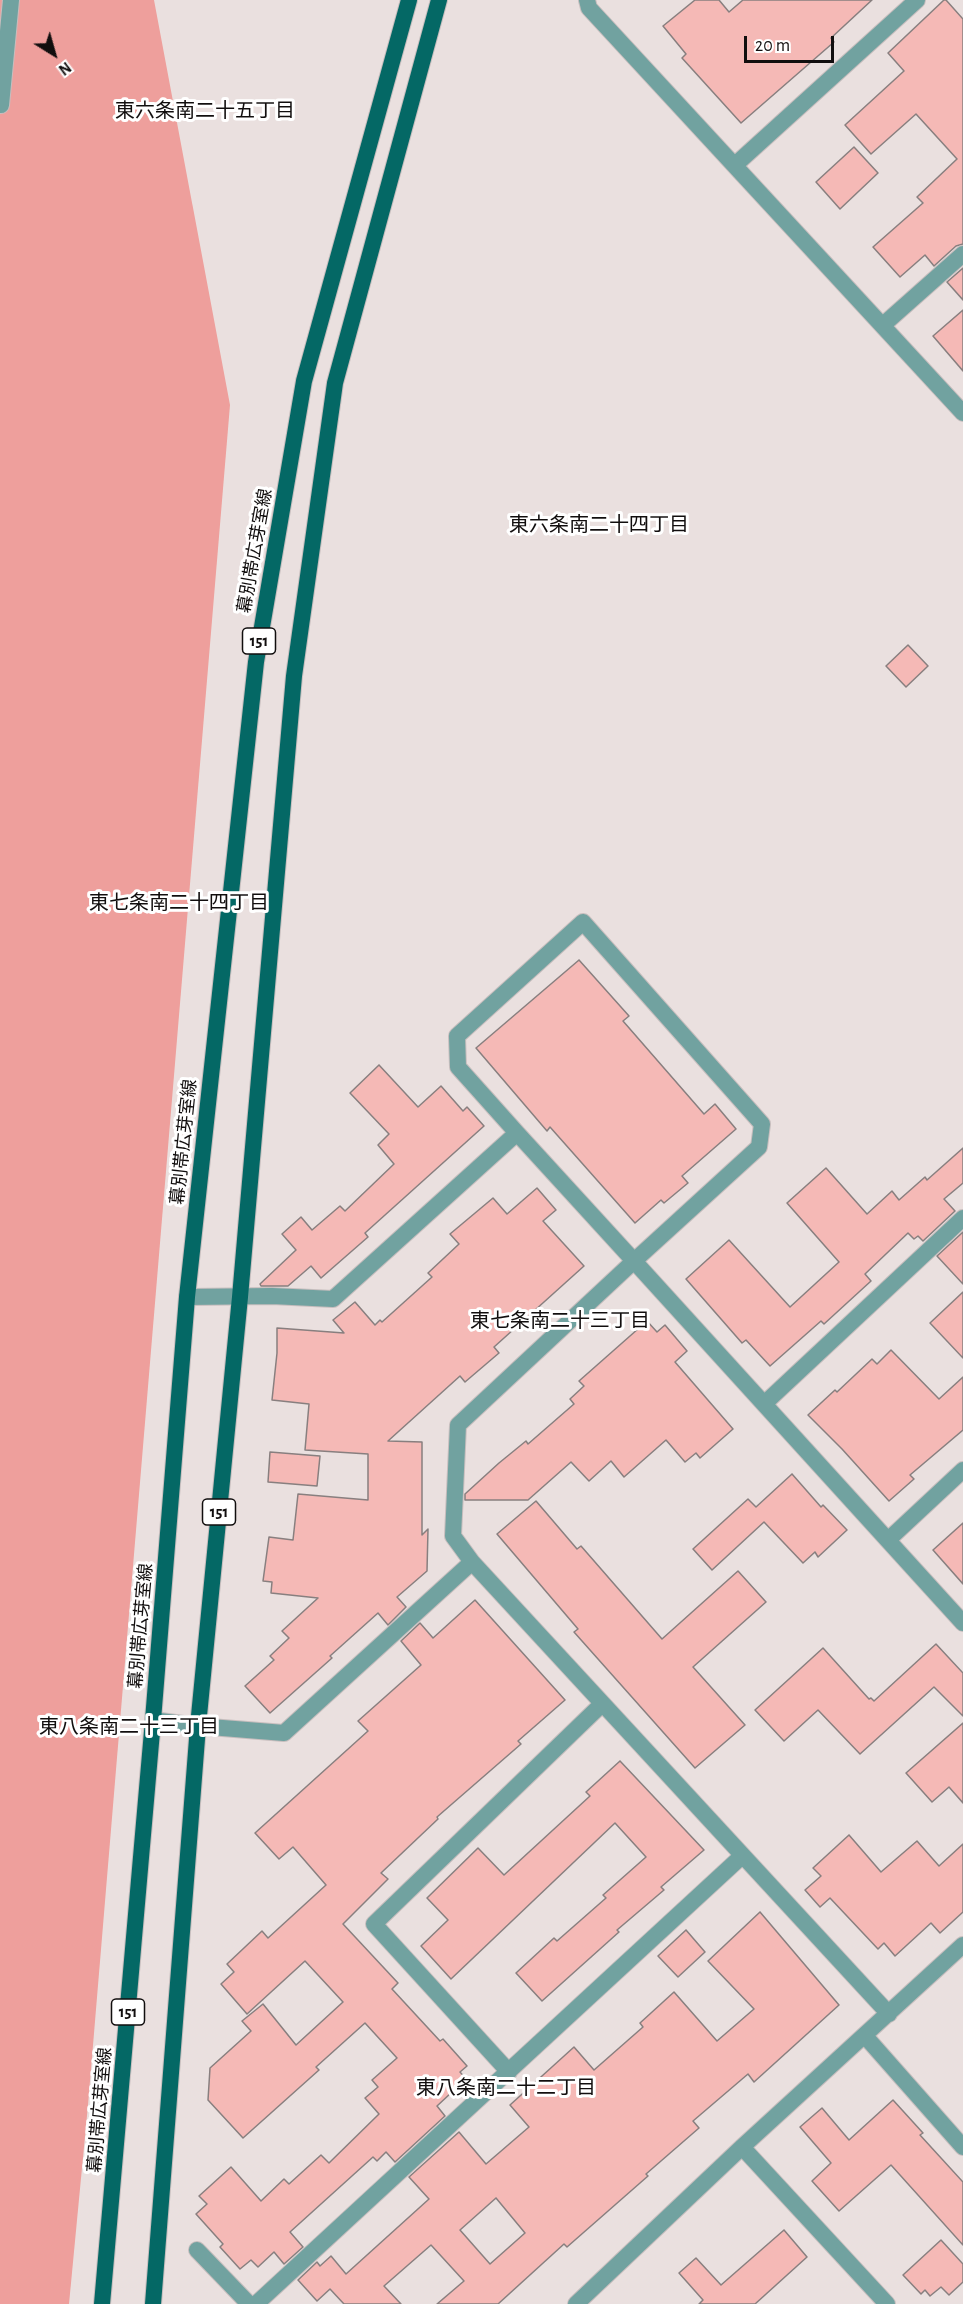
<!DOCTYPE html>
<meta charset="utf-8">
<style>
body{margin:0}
#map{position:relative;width:963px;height:2304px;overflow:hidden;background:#eae0df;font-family:"Alegreya Sans",sans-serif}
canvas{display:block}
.north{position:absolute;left:24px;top:24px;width:60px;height:60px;-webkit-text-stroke:4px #fff;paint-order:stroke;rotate:143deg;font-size:16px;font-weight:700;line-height:24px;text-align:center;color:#110e0e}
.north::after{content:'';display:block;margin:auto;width:21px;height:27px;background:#110e0e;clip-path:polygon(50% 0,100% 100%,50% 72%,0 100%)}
.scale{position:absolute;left:744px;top:36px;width:90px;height:27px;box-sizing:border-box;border:3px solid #110e0e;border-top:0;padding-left:8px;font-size:18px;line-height:21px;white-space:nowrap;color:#110e0e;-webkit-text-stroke:4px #fff;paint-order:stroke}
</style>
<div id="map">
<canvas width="963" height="2304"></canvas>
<div class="north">N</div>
<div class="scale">20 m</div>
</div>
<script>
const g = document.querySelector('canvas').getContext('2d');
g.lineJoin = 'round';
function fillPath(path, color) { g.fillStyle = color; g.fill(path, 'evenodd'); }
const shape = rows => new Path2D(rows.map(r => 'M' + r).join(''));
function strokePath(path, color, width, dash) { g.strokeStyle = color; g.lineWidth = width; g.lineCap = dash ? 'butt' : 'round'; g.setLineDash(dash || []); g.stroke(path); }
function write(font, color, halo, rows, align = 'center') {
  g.font = font + ' "Alegreya Sans","Noto Sans JP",sans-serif'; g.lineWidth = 6; g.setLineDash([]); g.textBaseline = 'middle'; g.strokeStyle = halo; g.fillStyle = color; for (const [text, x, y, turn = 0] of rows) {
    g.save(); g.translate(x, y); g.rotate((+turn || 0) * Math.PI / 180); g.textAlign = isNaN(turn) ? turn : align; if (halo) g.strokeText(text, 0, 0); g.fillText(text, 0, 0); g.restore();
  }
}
fillPath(shape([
 [0,0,154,0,230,405,88,2105,69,2304,0,2304]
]), '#ee9f9c');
const building = shape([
 [695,0,719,0,729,12,743,0,872,0,831,38,834,42,741,123,682,58,686,54,663,26,695,0],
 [944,0,946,0,963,19,963,244,956,246,934,266,925,255,900,277,873,247,923,203,917,197,957,159,916,114,871,154,845,125,904,71,888,53,944,0],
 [854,147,878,173,840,209,816,182,854,147],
 [963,268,963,300,947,282,963,268],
 [963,310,963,371,933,336,963,310],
 [908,645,928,666,906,687,886,666,908,645],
 [579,960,629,1016,623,1021,704,1114,715,1104,736,1129,682,1176,688,1183,664,1203,661,1200,635,1223,550,1127,547,1131,476,1048,579,960],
 [379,1065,418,1107,441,1086,463,1111,467,1107,484,1126,365,1233,368,1237,321,1278,311,1266,288,1286,261,1286,260,1284,296,1250,282,1234,301,1217,312,1230,340,1206,345,1211,394,1164,378,1145,389,1134,350,1093,379,1065],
 [963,1148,963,1183,944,1199,955,1211,923,1241,918,1236,914,1239,908,1233,865,1274,871,1281,824,1324,821,1321,770,1366,746,1340,742,1343,686,1279,729,1240,790,1307,839,1262,787,1203,826,1168,867,1214,892,1191,899,1200,925,1177,927,1180,963,1148],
 [537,1188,556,1210,543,1221,584,1266,494,1347,499,1353,465,1382,460,1376,388,1441,422,1442,422,1535,428,1529,427,1571,397,1597,406,1607,388,1625,378,1613,330,1656,332,1658,270,1713,245,1686,274,1660,270,1656,289,1638,282,1631,318,1598,271,1593,272,1582,263,1581,269,1537,293,1540,298,1494,368,1500,368,1454,305,1450,309,1404,272,1400,277,1353,277,1328,344,1333,333,1320,355,1302,375,1325,380,1320,382,1322,432,1277,428,1273,459,1244,450,1234,493,1198,507,1214,537,1188],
 [963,1232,963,1284,937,1256,963,1232],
 [963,1292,963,1358,930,1323,963,1292],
 [647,1321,657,1332,665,1325,687,1351,675,1362,733,1429,700,1458,696,1453,685,1462,666,1440,624,1477,611,1461,589,1481,571,1462,528,1500,465,1500,465,1494,499,1463,526,1441,528,1444,574,1404,570,1399,584,1386,579,1381,647,1321],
 [891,1350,939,1399,963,1377,963,1430,910,1475,914,1479,889,1501,842,1449,808,1415,835,1390,837,1392,872,1359,877,1364,891,1350],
 [270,1452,320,1456,317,1486,268,1482,270,1452],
 [792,1474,821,1507,823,1505,847,1530,818,1557,815,1552,803,1563,764,1522,712,1570,693,1549,748,1499,756,1507,792,1474],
 [536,1501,577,1549,581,1546,662,1639,738,1571,766,1602,693,1667,745,1725,695,1768,574,1632,578,1629,497,1534,536,1501],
 [963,1523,963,1584,933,1550,963,1523],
 [475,1600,565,1700,518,1741,521,1744,437,1817,438,1819,381,1873,388,1879,343,1924,398,1983,392,1989,440,2041,443,2039,467,2066,460,2072,466,2079,437,2106,445,2116,395,2162,386,2152,377,2161,373,2157,290,2232,303,2247,284,2264,274,2252,258,2267,251,2260,240,2269,220,2247,223,2244,196,2214,207,2204,199,2196,231,2167,261,2201,284,2179,289,2184,321,2155,329,2163,379,2114,365,2098,378,2087,372,2080,397,2058,365,2023,316,2067,319,2070,243,2138,208,2100,210,2068,251,2031,242,2021,263,2004,296,2045,343,2002,305,1961,247,2014,221,1984,234,1972,227,1964,262,1931,268,1938,326,1885,293,1847,279,1859,255,1833,368,1731,358,1721,421,1665,401,1641,420,1623,433,1638,475,1600],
 [936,1644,963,1673,963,1716,934,1687,860,1754,818,1710,784,1741,755,1710,823,1648,869,1699,871,1698,874,1701,936,1644],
 [963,1723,963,1803,949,1787,932,1802,906,1773,963,1723],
 [620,1761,704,1850,661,1887,664,1890,617,1930,619,1932,542,2001,516,1973,554,1938,557,1941,606,1898,603,1895,646,1857,615,1823,451,1979,421,1946,448,1920,427,1898,478,1848,504,1875,590,1796,586,1792,620,1761],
 [849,1835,881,1872,917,1841,939,1866,963,1844,963,1912,940,1933,931,1923,895,1956,884,1943,878,1949,830,1898,820,1907,805,1890,821,1876,813,1868,849,1835],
 [760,1912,839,2005,754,2082,748,2074,693,2121,699,2128,646,2174,648,2176,567,2247,564,2244,498,2304,437,2304,464,2281,431,2245,384,2286,401,2304,344,2304,330,2289,317,2301,298,2280,317,2262,320,2266,331,2256,346,2274,429,2199,409,2177,459,2132,486,2164,529,2127,510,2105,574,2047,594,2070,643,2027,640,2023,674,1992,717,2041,754,2009,708,1961,760,1912],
 [496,2198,525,2233,490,2264,460,2230,496,2198],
 [686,1930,705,1952,678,1977,658,1956,686,1930],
 [893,2100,923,2133,920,2135,963,2182,963,2245,891,2165,839,2211,812,2181,831,2163,800,2127,822,2108,849,2140,893,2100],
 [784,2230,807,2257,755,2304,699,2304,703,2300,679,2273,696,2258,721,2285,784,2230],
 [941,2240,963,2264,963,2282,949,2295,941,2287,930,2296,925,2290,921,2294,903,2275,941,2240]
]);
fillPath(building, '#f5b9b6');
strokePath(building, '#887f7f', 1.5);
const minor = shape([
 [587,0,589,8,963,413],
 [1,105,11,0],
 [735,165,917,0],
 [883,325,963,254],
 [187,1297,272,1296,333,1299,517,1133],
 [764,1404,963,1218],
 [888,1540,963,1470],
 [153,1720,198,1726,284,1733,472,1562],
 [889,2014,472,1562,453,1536,458,1425,634,1261,759,1147,762,1124,583,922,457,1036,458,1067,517,1133,634,1261,963,1623],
 [865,2036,963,2147],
 [509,2072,374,1924,602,1704],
 [742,2147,887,2304],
 [197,2250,249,2304],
 [256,2304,742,1856],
 [576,2304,742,2147,963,1945]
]);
const primary = shape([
 [102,2304,153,1720,187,1297,256,662,304,381,409,0],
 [153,2304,198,1726,240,1297,294,676,335,383,439,0]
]);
strokePath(minor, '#c7bebe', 18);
strokePath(primary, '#c7bebe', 18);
strokePath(minor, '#71a2a0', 16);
strokePath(primary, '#046865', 16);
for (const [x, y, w] of [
 [259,641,33],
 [219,1512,33],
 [128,2012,33]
]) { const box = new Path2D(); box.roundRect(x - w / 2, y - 13, w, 26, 4.5); g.fillStyle = '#fff'; g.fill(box); strokePath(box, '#110e0e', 1.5); }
write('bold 16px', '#110e0e', null, [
 ["151",259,641],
 ["151",219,1512],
 ["151",128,2012]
]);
write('18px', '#110e0e', '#fff', [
 ["幕別帯広芽室線",255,551,-80],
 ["幕別帯広芽室線",184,1142,-84],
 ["幕別帯広芽室線",141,1626,-85],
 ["幕別帯広芽室線",100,2110,-85]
]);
write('20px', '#110e0e', '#fff', [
 ["東六条南二十五丁目",205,111],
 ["東六条南二十四丁目",599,525],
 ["東七条南二十四丁目",179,903],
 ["東七条南二十三丁目",560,1321],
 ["東八条南二十三丁目",129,1727],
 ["東八条南二十二丁目",506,2088]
]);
</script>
